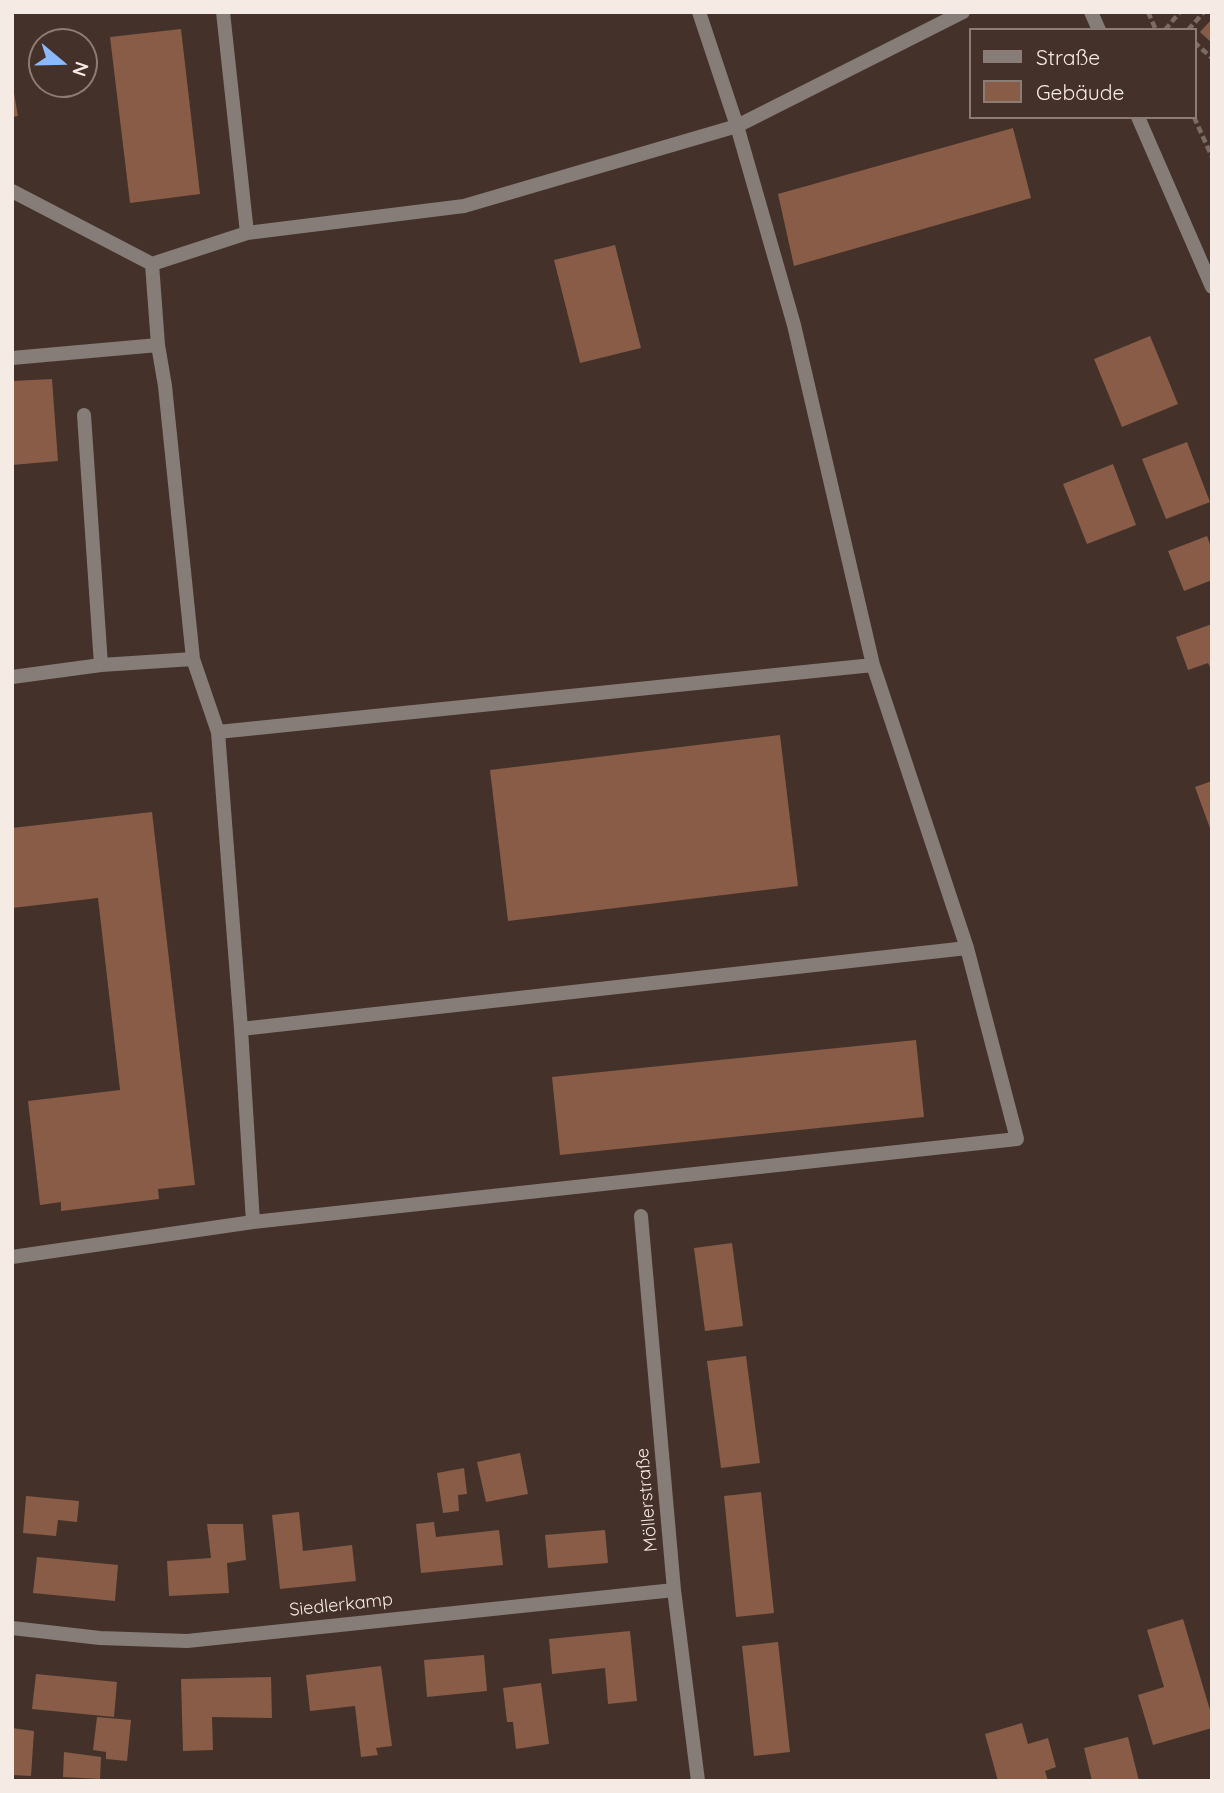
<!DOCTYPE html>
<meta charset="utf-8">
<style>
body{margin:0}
#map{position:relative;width:1224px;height:1793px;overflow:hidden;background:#44322a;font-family:Quicksand,sans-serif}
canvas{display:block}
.frame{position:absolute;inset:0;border:14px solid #f6eae5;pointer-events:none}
.legend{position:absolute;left:969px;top:28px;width:228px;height:91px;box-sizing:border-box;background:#44322a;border:2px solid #8b7c75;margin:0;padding:9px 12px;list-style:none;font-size:21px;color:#f6eae5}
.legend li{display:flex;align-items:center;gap:14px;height:35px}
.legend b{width:35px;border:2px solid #8b7c75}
.north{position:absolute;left:28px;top:28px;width:70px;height:70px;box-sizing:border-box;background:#44322a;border:2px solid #8b7c75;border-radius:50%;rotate:109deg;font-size:19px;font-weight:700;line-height:28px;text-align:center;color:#f6eae5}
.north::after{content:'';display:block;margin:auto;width:24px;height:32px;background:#8abafc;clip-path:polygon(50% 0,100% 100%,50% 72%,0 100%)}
</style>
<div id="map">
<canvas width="1224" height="1793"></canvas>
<div class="frame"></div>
<ul class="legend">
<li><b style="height:9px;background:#867d78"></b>Straße</li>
<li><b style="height:19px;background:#885c47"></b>Gebäude</li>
</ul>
<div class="north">N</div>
</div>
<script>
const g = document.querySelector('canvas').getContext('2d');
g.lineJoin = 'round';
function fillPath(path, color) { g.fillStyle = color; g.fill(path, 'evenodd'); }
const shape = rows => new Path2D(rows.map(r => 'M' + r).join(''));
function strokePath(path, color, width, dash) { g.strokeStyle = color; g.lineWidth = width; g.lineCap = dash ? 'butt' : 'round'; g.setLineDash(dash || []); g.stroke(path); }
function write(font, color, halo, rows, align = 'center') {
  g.font = font + ' Quicksand,sans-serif'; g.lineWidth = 7; g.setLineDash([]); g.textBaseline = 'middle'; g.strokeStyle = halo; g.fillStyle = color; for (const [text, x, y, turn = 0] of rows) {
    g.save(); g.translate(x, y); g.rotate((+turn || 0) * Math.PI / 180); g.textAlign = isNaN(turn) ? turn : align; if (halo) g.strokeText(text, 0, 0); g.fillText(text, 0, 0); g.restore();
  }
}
fillPath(shape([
 [1212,19,1212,43,1200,32],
 [181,29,200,194,130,203,110,37],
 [12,82,18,116,12,117],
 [1013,128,1031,198,794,266,778,194],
 [615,245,641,348,580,363,554,260],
 [1150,336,1178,404,1122,427,1094,359],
 [52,379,58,461,12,465,12,381],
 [1187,442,1210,502,1166,519,1142,459],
 [1113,464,1136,525,1087,544,1063,484],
 [1207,536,1212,550,1212,580,1184,591,1168,551],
 [1212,624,1212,671,1208,663,1188,670,1176,637],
 [780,735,798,886,508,921,490,770],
 [1212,781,1212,831,1211,831,1195,787],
 [152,812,195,1185,158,1189,159,1199,61,1211,61,1202,40,1205,28,1101,120,1090,98,898,12,908,12,828],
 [916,1040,924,1117,560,1155,552,1077],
 [732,1243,743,1326,705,1331,694,1248],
 [746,1356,760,1463,721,1468,707,1361],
 [520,1453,528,1494,486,1502,477,1462],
 [464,1468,467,1494,458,1495,459,1511,443,1513,437,1473],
 [761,1492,774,1613,736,1617,724,1496],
 [26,1496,79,1501,77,1522,58,1520,56,1536,23,1533],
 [299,1512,303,1551,352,1545,356,1581,280,1589,272,1515],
 [434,1522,436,1537,499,1530,503,1565,421,1573,416,1524],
 [207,1524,243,1524,246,1560,227,1563,229,1593,169,1596,167,1561,211,1558],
 [605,1530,608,1563,548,1568,545,1535],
 [37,1557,118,1565,115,1601,33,1593],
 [1183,1619,1212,1717,1212,1728,1153,1745,1138,1695,1164,1687,1147,1630],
 [630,1631,637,1701,608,1704,605,1668,552,1674,549,1639],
 [778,1642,790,1752,754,1756,742,1646],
 [484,1655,487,1691,427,1697,424,1660],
 [381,1666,392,1746,376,1748,378,1755,361,1757,355,1706,310,1711,306,1675],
 [36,1674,117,1682,114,1717,32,1709],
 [271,1677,272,1718,212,1717,213,1750,183,1751,181,1679],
 [541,1683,549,1744,516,1749,513,1722,507,1722,503,1688],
 [97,1717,131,1720,127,1761,106,1759,106,1752,93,1750],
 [1022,1723,1028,1744,1048,1738,1056,1767,1045,1771,1048,1781,1005,1781,1004,1779,998,1781,985,1734],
 [12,1728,34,1731,31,1776,12,1775],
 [1128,1737,1139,1781,1092,1781,1084,1748],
 [64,1752,101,1757,100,1779,63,1777]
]), '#885c47');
strokePath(shape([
 [1148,12,1156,30],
 [1165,30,1180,12],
 [1188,30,1204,12],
 [1194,42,1212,58],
 [1194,117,1212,157]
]), '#7b6b64', 4.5, [7, 3.5]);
strokePath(shape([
 [223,12,247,233],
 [12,191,152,264,247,233,464,206,737,126,963,12],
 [152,264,158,345,165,386,193,659,218,732,241,1029,253,1222],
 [12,358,158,345],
 [84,415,101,665],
 [12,677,101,665,193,659],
 [218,732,873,665],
 [241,1029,967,948],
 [12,1257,253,1222,1017,1139,967,948,873,665,794,325,737,126,699,12]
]), '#867d78', 14);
strokePath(shape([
 [641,1216,674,1590,698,1781],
 [12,1628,100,1638,187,1641,674,1590]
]), '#867d78', 14);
strokePath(shape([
 [1091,12,1099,30],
 [1138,117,1212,287]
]), '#867d78', 14);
write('18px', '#f6eae5', '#44322a', [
 ["Möllerstraße",647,1500,-95],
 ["Siedlerkamp",341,1605,-6]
]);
</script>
